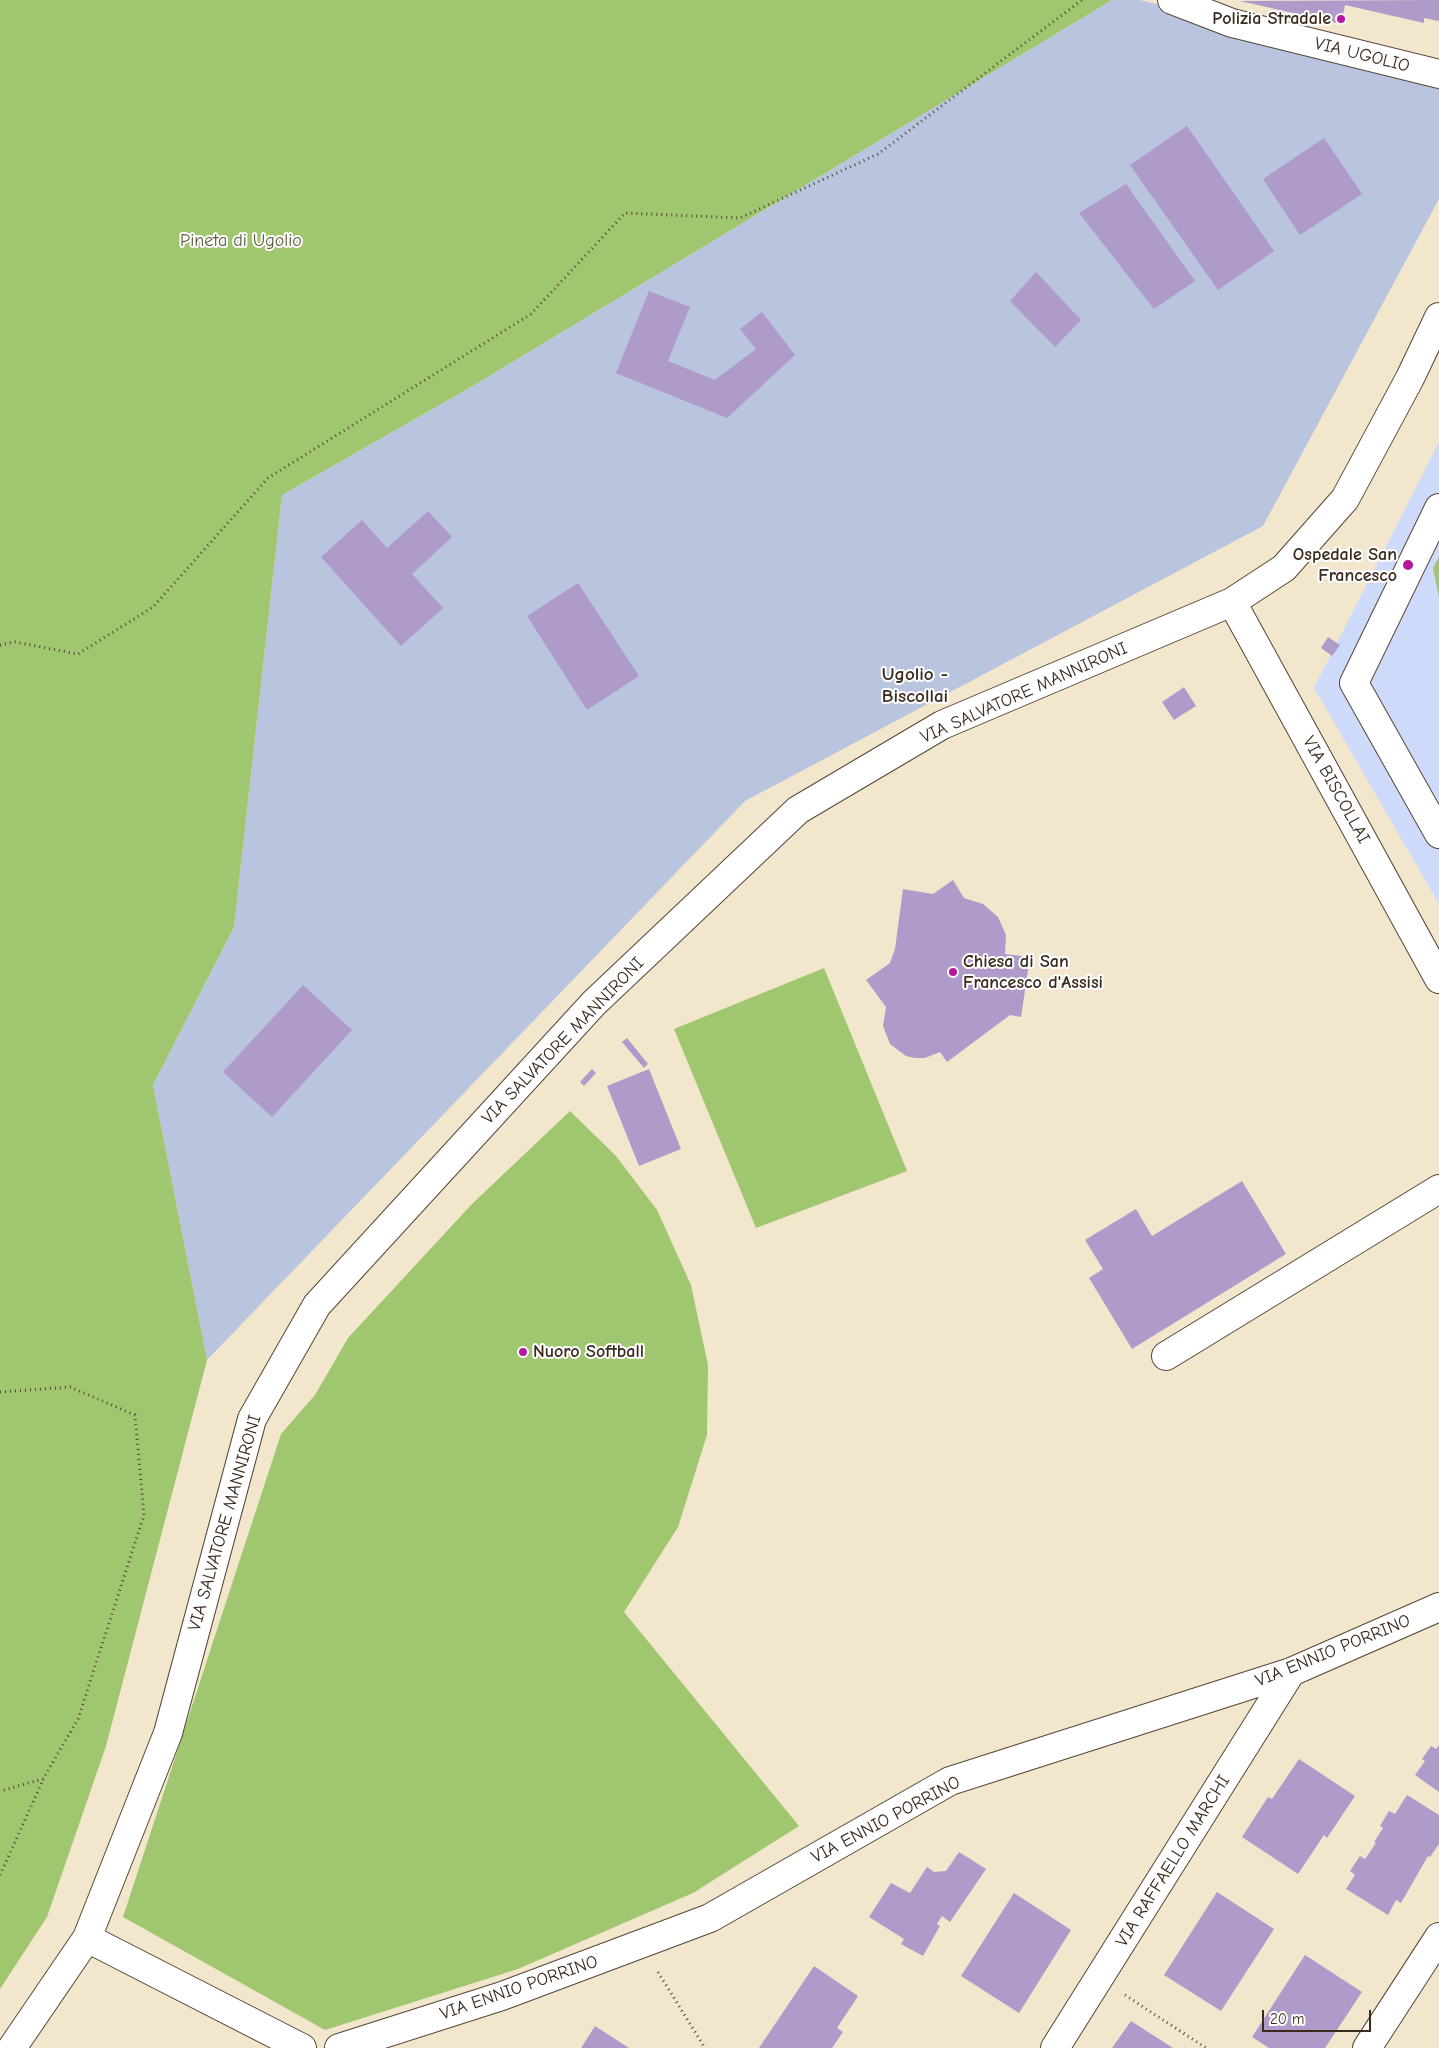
<!DOCTYPE html>
<style>
body{margin:0}
#map{position:relative;width:1439px;height:2048px;overflow:hidden;background:#f2e6cd;font-family:"Comic Neue",sans-serif}
canvas{display:block}
.scale{position:absolute;left:1262px;top:2010px;width:109px;height:22px;box-sizing:border-box;border:2px solid #3b2a1e;border-top:0;padding-left:6px;font-size:15px;line-height:18px;white-space:nowrap;color:#3b2a1e;-webkit-text-stroke:4px #fff;paint-order:stroke}
</style>
<div id="map">
<canvas width="1439" height="2048"></canvas>
<div class="scale">20 m</div>
</div>
<script>
const g = document.querySelector('canvas').getContext('2d');
g.lineJoin = 'round';
function fillPath(path, color) { g.fillStyle = color; g.fill(path, 'evenodd'); }
const shape = rows => new Path2D(rows.map(r => 'M' + r).join(''));
function strokePath(path, color, width, dash) { g.strokeStyle = color; g.lineWidth = width; g.lineCap = dash ? 'butt' : 'round'; g.setLineDash(dash || []); g.stroke(path); }
function write(font, color, halo, rows, align = 'center') {
  g.font = font + ' "Comic Neue",sans-serif'; g.lineWidth = 4; g.setLineDash([]); g.textBaseline = 'middle'; g.strokeStyle = halo; g.fillStyle = color; for (const [text, x, y, turn = 0] of rows) {
    g.save(); g.translate(x, y); g.rotate((+turn || 0) * Math.PI / 180); g.textAlign = isNaN(turn) ? turn : align; if (halo) g.strokeText(text, 0, 0); g.fillText(text, 0, 0); g.restore();
  }
}
fillPath(shape([
 [1439,442,1439,904,1314,688]
]), '#cedafa');
fillPath(shape([
 [1112,0,1140,0,1439,75,1439,199,1263,526,745,801,207,1360,153,1085,234,927,282,495,471,387]
]), '#b9c4de');
fillPath(shape([
 [0,0,1112,0,471,387,282,495,234,927,153,1085,207,1360,106,1746,47,1917,0,1989],
 [1439,557,1439,597,1433,568],
 [824,968,907,1171,756,1228,674,1029],
 [570,1111,616,1156,657,1210,691,1285,708,1365,707,1435,678,1527,624,1612,799,1826,693,1893,518,1969,325,2030,123,1917,281,1434,315,1395,348,1338,472,1204]
]), '#a1c670');
fillPath(shape([
 [1439,0,1439,21,1424,18,1424,23,1345,5,1341,24,1240,1],
 [1187,126,1274,251,1218,290,1130,165],
 [1324,138,1362,194,1300,235,1263,179],
 [1126,184,1195,281,1154,309,1079,213],
 [1036,272,1081,320,1055,347,1010,301],
 [649,291,690,307,668,361,715,380,756,349,740,329,762,312,795,355,727,418,616,373],
 [428,511,452,537,412,574,443,608,401,646,321,557,362,520,387,548],
 [578,583,639,676,587,710,527,616],
 [1328,637,1340,645,1332,656,1321,648],
 [1184,687,1196,706,1174,720,1162,702],
 [953,880,964,898,983,904,998,917,1006,935,1005,954,1030,957,1021,1017,1010,1015,947,1062,940,1052,925,1058,915,1058,906,1056,890,1044,883,1026,886,1007,866,980,890,963,895,949,903,889,933,894],
 [303,985,352,1030,272,1117,223,1072],
 [627,1038,648,1064,644,1068,622,1042],
 [592,1069,596,1073,584,1086,580,1082],
 [649,1069,681,1149,639,1166,607,1086],
 [1242,1181,1286,1254,1132,1349,1089,1278,1103,1269,1085,1240,1136,1209,1152,1236],
 [1439,1745,1439,1792,1415,1775,1425,1761,1422,1759,1431,1746,1436,1749],
 [1299,1759,1355,1796,1327,1838,1324,1835,1298,1874,1242,1837,1268,1797,1272,1799],
 [1407,1795,1439,1815,1439,1844,1430,1857,1428,1856,1401,1903,1396,1900,1388,1915,1346,1889,1355,1875,1350,1871,1360,1856,1365,1859,1376,1843,1374,1842,1383,1828,1380,1826,1389,1811,1395,1814],
 [959,1852,986,1869,950,1922,942,1916,937,1924,940,1926,923,1956,901,1944,904,1939,869,1917,891,1883,910,1893,927,1867,934,1872,946,1871],
 [1217,1892,1274,1929,1221,2011,1164,1975],
 [1014,1893,1071,1930,1019,2013,961,1976],
 [1305,1955,1362,1992,1325,2048,1269,2048,1252,2037],
 [814,1966,858,1996,837,2028,843,2032,832,2048,759,2048],
 [1131,2021,1173,2048,1112,2048],
 [595,2026,629,2048,581,2048]
]), '#af9bc9');
const minor = shape([
 [1172,0,1232,23,1439,74],
 [1439,508,1354,683,1439,834],
 [1232,602,1439,979],
 [1166,1356,1439,1189],
 [87,1938,302,2048],
 [12,2048,87,1938,168,1733,252,1419,317,1305,594,1003,798,810,942,725,1232,602,1284,568,1345,499,1410,378,1439,317],
 [339,2048,502,1996,710,1918,950,1781,1291,1672,1439,1607],
 [1055,2048,1291,1672],
 [1367,2048,1439,1937]
]);
strokePath(minor, '#564638', 30);
strokePath(shape([
 [0,645,15,642,78,654,153,607,268,478,531,314,625,213,740,218,878,154,1082,0],
 [0,1392,70,1387,135,1415,144,1515,78,1719,43,1779,0,1791],
 [0,1875,43,1780],
 [658,1972,705,2048],
 [1125,1995,1206,2048]
]), '#564638', 3, [1, 4]);
strokePath(minor, '#fff', 28);
for (const [x, y, r, color] of [
 [1341,19,5,"#b5179e"],
 [1408,565,6,"#b5179e"],
 [953,972,5,"#b5179e"],
 [523,1352,5,"#b5179e"]
]) { const dot = new Path2D(); dot.arc(x, y, r, 0, 2 * Math.PI); g.fillStyle = color; g.fill(dot); strokePath(dot, '#fff', 2); }
write('bold 18px', '#3b2a1e', '#fff', [
 ["Polizia Stradale",1331,19],
 ["Ospedale San",1397,555],
 ["Francesco",1397,576],
 ["Chiesa di San",963,962,"left"],
 ["Francesco d'Assisi",963,983,"left"],
 ["Nuoro Softball",533,1352,"left"]
], 'right');
write('18px', '#3b2a1e', '#fff', [
 ["VIA UGOLIO",1362,55,14],
 ["VIA SALVATORE MANNIRONI",1024,693,-24],
 ["VIA BISCOLLAI",1336,790,61],
 ["VIA SALVATORE MANNIRONI",563,1041,-46],
 ["VIA SALVATORE MANNIRONI",225,1523,-74],
 ["VIA ENNIO PORRINO",1333,1651,-22],
 ["VIA ENNIO PORRINO",886,1820,-28],
 ["VIA RAFFAELLO MARCHI",1173,1861,-58],
 ["VIA ENNIO PORRINO",519,1988,-19]
]);
write('18px', '#5a5937', '#fff', [
 ["Pineta di Ugolio",241,241]
]);
write('bold 19px', '#3b2a1e', '#fff', [
 ["Ugolio -",915,675],
 ["Biscollai",915,697]
]);
</script>
